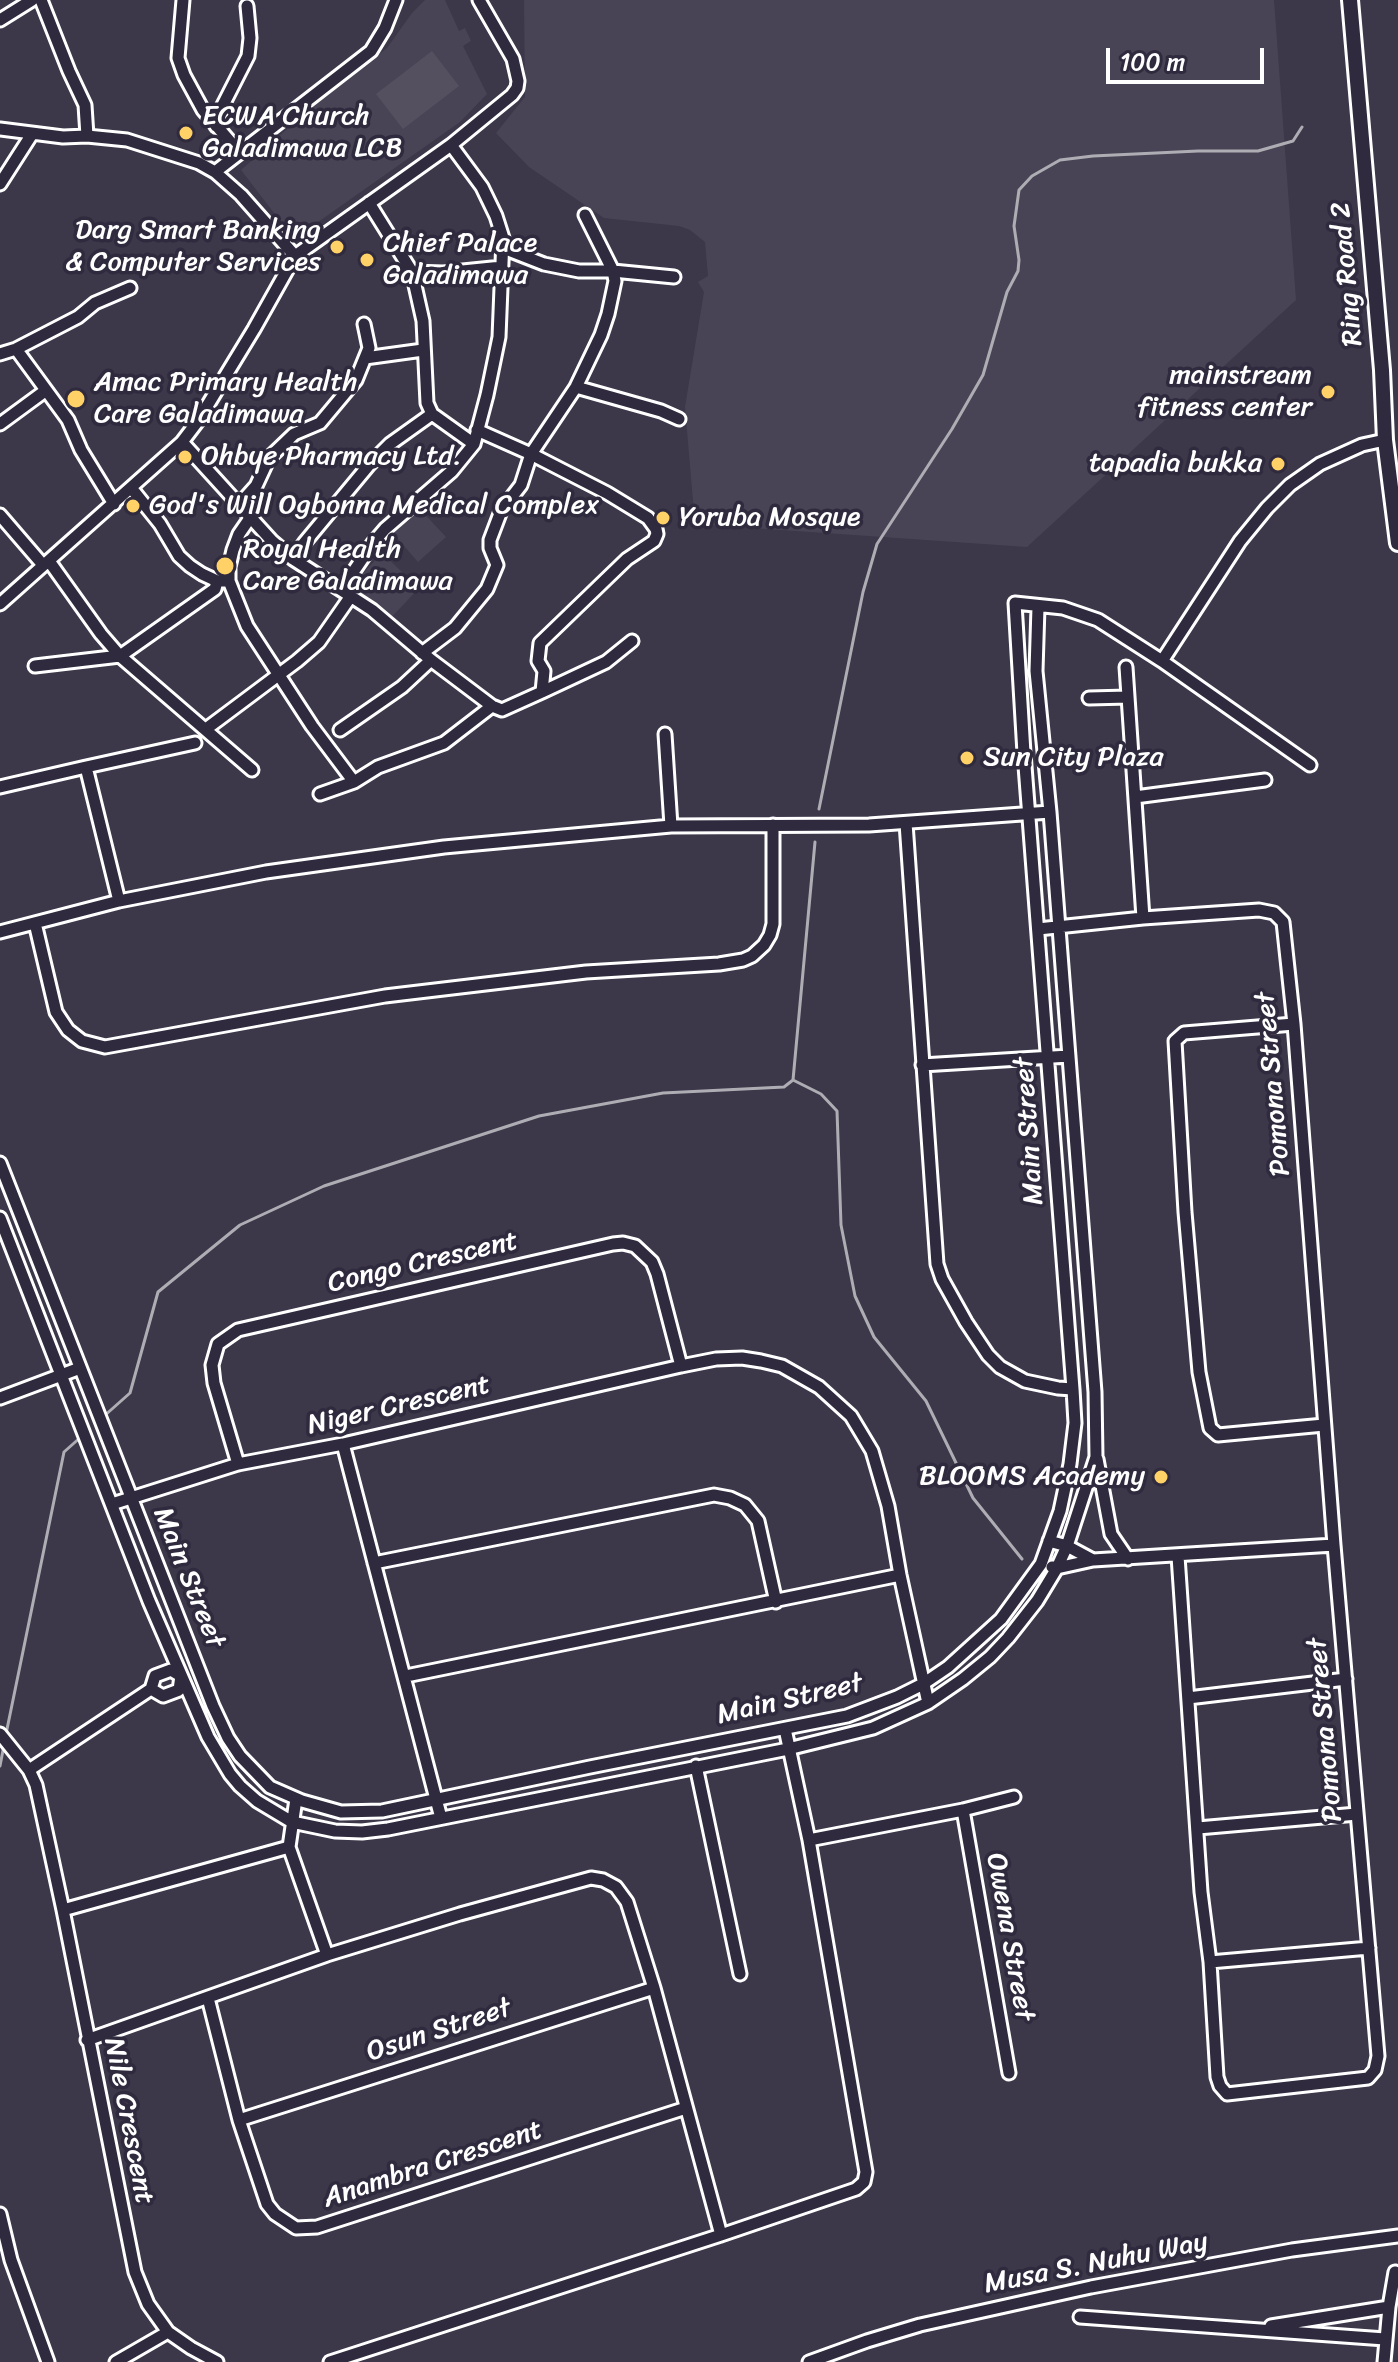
<!DOCTYPE html>
<style>
body{margin:0}
#map{position:relative;width:1398px;height:2362px;overflow:hidden;background:#3c3749;font-family:Sriracha,sans-serif}
canvas{display:block}
.scale{position:absolute;left:1106px;top:48px;width:158px;height:36px;box-sizing:border-box;border:4px solid #fff;border-top:0;padding-left:10px;font-size:24px;line-height:28px;white-space:nowrap;color:#fff;-webkit-text-stroke:6px #2f2a3d;paint-order:stroke}
</style>
<div id="map">
<canvas width="1398" height="2362"></canvas>
<div class="scale">100 m</div>
</div>
<script>
const g = document.querySelector('canvas').getContext('2d');
g.lineJoin = 'round';
function fillPath(path, color) { g.fillStyle = color; g.fill(path, 'evenodd'); }
const shape = rows => new Path2D(rows.map(r => 'M' + r).join(''));
function strokePath(path, color, width, dash) { g.strokeStyle = color; g.lineWidth = width; g.lineCap = dash ? 'butt' : 'round'; g.setLineDash(dash || []); g.stroke(path); }
function write(font, color, halo, rows, align = 'center') {
  g.font = font + ' Sriracha,sans-serif'; g.lineWidth = 7; g.setLineDash([]); g.textBaseline = 'middle'; g.strokeStyle = halo; g.fillStyle = color; for (const [text, x, y, turn = 0] of rows) {
    g.save(); g.translate(x, y); g.rotate((+turn || 0) * Math.PI / 180); g.textAlign = isNaN(turn) ? turn : align; if (halo) g.strokeText(text, 0, 0); g.fillText(text, 0, 0); g.restore();
  }
}
fillPath(shape([
 [425,0,445,0,459,31,465,28,471,41,463,46,487,94,460,122,294,239,241,170,312,107,387,48,412,13],
 [524,0,1274,0,1296,300,1027,547,695,524,685,407,704,292,698,282,708,276,705,242,690,230,679,226,604,218,529,167,496,133,525,97],
 [418,507,446,537,418,562,391,531],
 [382,553,419,588,389,620,352,585]
]), '#494455');
fillPath(shape([
 [432,51,459,86,403,129,376,94]
]), '#555060');
strokePath(shape([
 [819,809,863,592,877,544,952,429,983,375,1007,292,1018,271,1019,260,1014,226,1019,190,1032,176,1060,160,1093,156,1198,151,1258,151,1293,141,1302,127],
 [793,1080,821,1094,837,1111,841,1225,855,1296,874,1337,926,1401,973,1498,1022,1559],
 [103,1417,130,1393,158,1292,240,1225,324,1186,539,1116,663,1093,784,1087,793,1080,815,842],
 [6,1734,64,1452,82,1436],
 [0,1766,4,1745]
]), '#afadb4', 3);
const minor = shape([
 [41,0,69,71,85,105,87,136],
 [183,0,178,58,184,75,203,110,239,152],
 [0,20,32,0],
 [216,126,222,107,248,56,250,38,247,6],
 [0,129,63,137,87,136,127,140,199,163,215,172,241,195,295,256],
 [215,172,371,51,385,28,396,0],
 [0,184,32,134],
 [369,203,412,272,423,321,427,403,432,414,474,444],
 [503,248,544,264,579,271,613,271,674,277],
 [412,272,443,273,502,267],
 [16,349,68,420,81,450,114,504],
 [0,354,16,349,78,317,95,303,130,288],
 [365,358,423,350],
 [576,387,661,411,679,419],
 [0,424,45,391],
 [477,430,531,454,607,493,648,518,656,529,657,534,654,541,627,559,540,643,538,661,544,671,542,692],
 [182,442,272,541,293,559,372,610,431,660,492,706,502,710,542,692,606,662,632,641],
 [132,489,160,524,179,556,190,566,202,574,217,581,224,581],
 [239,505,256,486,269,458,294,434,320,423,356,380,369,348,364,324],
 [0,515,43,565],
 [250,518,239,534,233,550,229,567,229,581,247,626,312,726,354,782],
 [293,559,305,542,369,465,390,444,432,414],
 [49,561,101,634,120,656,252,770],
 [341,590,373,543,385,529,452,471,474,444,487,395,499,337,503,238,496,216,482,187,451,145],
 [0,604,182,442,198,421,254,329,295,256,451,145,512,95,517,88,518,81,513,59,479,0],
 [422,653,455,628,487,589,497,565,490,548,490,540,501,511,521,485,531,454,576,387,601,335,608,314,615,281,613,271,585,215],
 [1162,661,1240,541,1267,508,1290,485,1320,464,1362,445,1385,440],
 [35,666,120,656,215,589,217,581],
 [1126,667,1143,918],
 [1089,698,1128,697],
 [206,729,297,661,319,642,351,596],
 [340,730,402,687,431,660],
 [665,734,671,826],
 [86,767,195,743],
 [0,787,86,767,119,901],
 [320,794,354,782,378,767,444,743,492,706],
 [1135,797,1265,780],
 [906,823,937,1264,942,1279,966,1322,988,1355,1000,1367,1025,1381,1058,1388,1073,1389],
 [35,923,56,1012,68,1030,82,1041,105,1047,385,996,586,972,719,964,743,960,752,956,764,945,770,935,773,924,773,825],
 [1038,929,1143,918,1259,910,1274,913,1283,922,1294,1024,1334,1545,1378,2056,1375,2070,1368,2078,1227,2094,1220,2086,1217,2077,1210,1962,1201,1892,1178,1556],
 [0,932,119,901,266,872,444,847,671,826,869,825,1050,812],
 [1294,1024,1184,1033,1175,1041,1185,1212,1199,1372,1210,1428,1218,1435,1324,1425],
 [922,1065,1069,1056],
 [0,1163,213,1706,228,1738,240,1756,270,1787,302,1801,341,1812,382,1811,590,1767,847,1716,897,1697,923,1684,948,1667,1001,1619,1041,1564,1060,1511,1070,1464,1075,1423,1073,1389,1024,753,1015,603,1063,608,1098,620,1162,661,1310,765],
 [0,1218,149,1601,208,1737,230,1774,240,1786,257,1801,292,1822,335,1831,362,1832,388,1829,788,1749,873,1728,928,1703,963,1679,990,1657,1008,1638,1037,1601,1057,1568,1067,1546,1096,1457,1095,1392,1050,812,1036,671,1038,607],
 [0,1398,80,1368],
 [343,1444,441,1818],
 [1097,1459,1111,1534,1128,1559],
 [238,1464,214,1383,212,1365,218,1344,238,1330,613,1244,623,1243,635,1246,652,1262,657,1274,681,1366],
 [112,1504,238,1464,343,1444,681,1366,716,1359,742,1358,761,1361,782,1366,819,1387,851,1416,872,1451,888,1506,900,1575,928,1703],
 [1049,1541,1067,1546,1093,1560],
 [374,1563,714,1495,730,1498,745,1505,758,1521,776,1602],
 [1052,1567,1057,1568,1093,1560,1334,1545],
 [171,1670,181,1676,179,1690,163,1696,151,1689,155,1676,171,1670],
 [406,1676,900,1575],
 [1188,1698,1346,1679],
 [0,1734,29,1770,36,1785,63,1910,135,2272,148,2304,168,2332,191,2348,217,2362],
 [696,1766,740,1974],
 [29,1770,151,1689],
 [296,1799,289,1847,327,1955],
 [963,1810,1009,2073],
 [1198,1828,1357,1814],
 [809,1840,963,1810,1014,1797],
 [63,1910,289,1847],
 [1210,1962,1369,1948],
 [208,1998,239,2120,267,2204,275,2214,296,2228,317,2227,686,2108],
 [87,2040,327,1955,460,1914,591,1878,603,1880,616,1887,627,1902,654,1988,721,2235],
 [239,2120,654,1988],
 [0,2214,11,2260,48,2362],
 [1080,2317,1385,2339],
 [1271,2326,1389,2307],
 [116,2362,168,2332],
 [330,2362,721,2235,856,2189,864,2182,866,2172,809,1840,785,1729],
 [809,2362,867,2341,920,2325,1091,2287,1292,2250,1398,2236],
 [1384,2362,1389,2307,1395,2272]
]);
const major = shape([
 [1350,0,1382,370,1385,440,1398,543]
]);
strokePath(minor, '#fff', 17);
strokePath(major, '#fff', 20);
strokePath(minor, '#2f2a3d', 11);
strokePath(major, '#2f2a3d', 14);
for (const [x, y, r, color] of [
 [186,133,8,"#ffd166"],
 [337,247,8,"#ffd166"],
 [367,260,8,"#ffd166"],
 [1328,392,8,"#ffd166"],
 [76,399,10,"#ffd166"],
 [185,457,8,"#ffd166"],
 [1278,464,8,"#ffd166"],
 [133,506,8,"#ffd166"],
 [663,518,8,"#ffd166"],
 [225,566,10,"#ffd166"],
 [967,758,8,"#ffd166"],
 [1161,1477,8,"#ffd166"]
]) { const dot = new Path2D(); dot.arc(x, y, r, 0, 2 * Math.PI); g.fillStyle = color; g.fill(dot); strokePath(dot, '#2f2a3d', 3); }
write('28px', '#fff', '#2f2a3d', [
 ["ECWA Church",202,117],
 ["Galadimawa LCB",202,149],
 ["Darg Smart Banking",321,231,"right"],
 ["& Computer Services",321,263,"right"],
 ["Chief Palace",383,244],
 ["Galadimawa",383,276],
 ["mainstream",1312,376,"right"],
 ["fitness center",1312,408,"right"],
 ["Amac Primary Health",94,383],
 ["Care Galadimawa",94,415],
 ["Ohbye Pharmacy Ltd.",201,457],
 ["tapadia bukka",1262,464,"right"],
 ["God's Will Ogbonna Medical Complex",149,506],
 ["Yoruba Mosque",679,518],
 ["Royal Health",243,550],
 ["Care Galadimawa",243,582],
 ["Sun City Plaza",983,758],
 ["BLOOMS Academy",1145,1477,"right"]
], 'left');
write('28px', '#fff', '#2f2a3d', [
 ["Ring Road 2",1348,274,-95],
 ["Pomona Street",1274,1084,-95],
 ["Main Street",1030,1131,-94],
 ["Congo Crescent",423,1263,-13],
 ["Niger Crescent",399,1406,-13],
 ["Main Street",188,1578,68],
 ["Main Street",790,1700,-13],
 ["Pomona Street",1326,1730,-95],
 ["Owena Street",1009,1937,80],
 ["Osun Street",439,2031,-18],
 ["Nile Crescent",128,2121,79],
 ["Anambra Crescent",433,2165,-18],
 ["Musa S. Nuhu Way",1096,2264,-11]
]);
</script>
